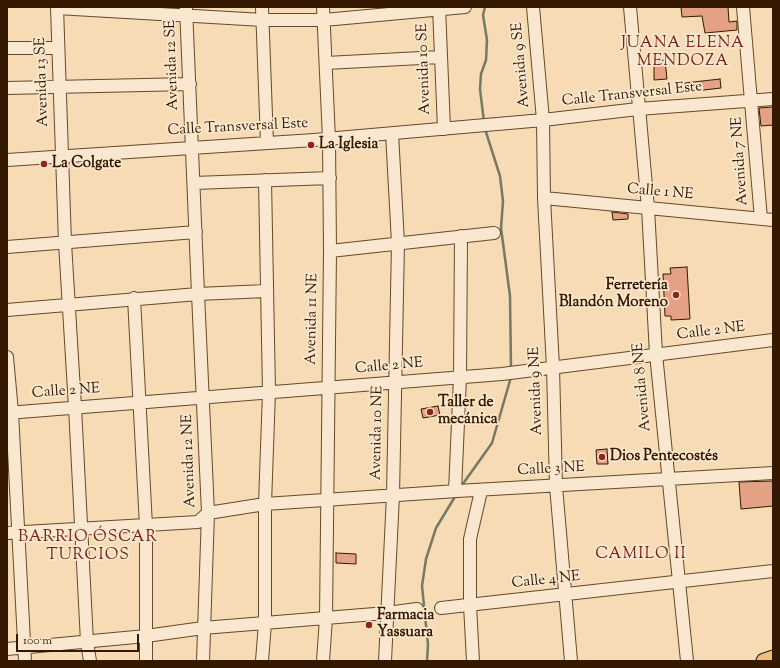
<!DOCTYPE html>
<meta charset="utf-8">
<style>
body{margin:0}
#map{position:relative;width:780px;height:668px;overflow:hidden;background:#f6dbb5;font-family:"Sorts Mill Goudy",serif}
canvas{display:block}
.frame{position:absolute;inset:0;border:8px solid #341800;pointer-events:none}
.scale{position:absolute;left:16px;top:634px;width:123px;height:18px;box-sizing:border-box;border:2px solid #341800;border-top:0;padding-left:5px;font-size:12px;line-height:14px;white-space:nowrap;color:#341800;-webkit-text-stroke:3px #f9e8cf;paint-order:stroke}
</style>
<div id="map">
<canvas width="780" height="668"></canvas>
<div class="frame"></div>
<div class="scale">100 m</div>
</div>
<script>
const g = document.querySelector('canvas').getContext('2d');
g.lineJoin = 'round';
const shape = rows => new Path2D(rows.map(r => 'M' + r).join(''));
function strokePath(path, color, width, dash) { g.strokeStyle = color; g.lineWidth = width; g.lineCap = dash ? 'butt' : 'round'; g.setLineDash(dash || []); g.stroke(path); }
function fillPath(path, color) { g.fillStyle = color; g.fill(path, 'evenodd'); }
function write(font, color, halo, rows, align = 'center') {
  g.font = font + ' "Sorts Mill Goudy",serif'; g.lineWidth = 3.5; g.setLineDash([]); g.textBaseline = 'middle'; g.strokeStyle = halo; g.fillStyle = color; for (const [text, x, y, turn = 0] of rows) {
    g.save(); g.translate(x, y); g.rotate((+turn || 0) * Math.PI / 180); g.textAlign = isNaN(turn) ? turn : align; if (halo) g.strokeText(text, 0, 0); g.fillText(text, 0, 0); g.restore();
  }
}
strokePath(shape([
 [484,122,480,89,481,74,486,60,487,40,483,15,485,7],
 [485,129,500,176,503,201,501,228,510,296,511,368],
 [460,488,492,443,511,377],
 [427,661,428,645,422,586,426,559,436,528,456,495]
]), '#747a64', 2.5);
const building = shape([
 [681,7,728,7,729,22,737,21,737,30,705,33,702,16,682,17,681,7],
 [665,60,667,79,654,80,654,61,665,60],
 [720,79,721,88,686,92,685,83,720,79],
 [773,107,773,125,761,126,759,108,773,107],
 [612,212,628,214,628,219,613,220,612,212],
 [687,267,690,319,671,320,671,316,665,316,663,274,671,274,670,268,687,267],
 [438,406,440,415,423,418,421,409,438,406],
 [607,449,608,464,597,464,596,450,607,449],
 [773,481,773,506,741,509,739,482,773,481],
 [336,553,356,554,356,564,336,563,336,553]
]);
fillPath(building, '#e5a184');
strokePath(building, '#341800', 1);
const minor = shape([
 [57,7,65,243,75,407,87,642,90,661],
 [262,7,267,143],
 [439,7,444,129],
 [533,7,543,120,544,198,553,367,556,486,571,661],
 [630,7,648,208,656,354,687,661],
 [743,7,761,219],
 [57,8,263,20,324,20,465,7],
 [7,48,58,48],
 [326,63,440,57],
 [7,88,190,84],
 [7,160,314,140,543,120,638,109,773,99],
 [194,183,330,178],
 [544,198,773,220],
 [7,247,196,232],
 [330,251,494,233],
 [134,298,146,526,146,661],
 [7,310,198,294,186,7],
 [7,357,12,412,25,661],
 [7,413,502,374,773,340],
 [455,491,460,377,461,236],
 [7,533,198,522,208,513,265,504,457,491,773,473],
 [441,608,773,571],
 [7,649,146,636,203,628,387,613,417,609],
 [203,661,208,513,198,294,266,291],
 [262,661,265,623,265,504,269,392,265,180],
 [323,661,326,618,330,251,329,139,323,7],
 [385,661,393,495,398,243,392,133],
 [473,661,470,605,470,539,481,491]
]);
const major = shape([
 [764,661,773,658]
]);
strokePath(minor, '#64492d', 14);
strokePath(major, '#341800', 17);
strokePath(minor, '#f9e8cf', 12);
strokePath(major, '#ebbe7a', 15);
for (const [x, y, r, color] of [
 [311,145,4,"#8f2418"],
 [44,164,4,"#8f2418"],
 [676,295,4,"#8f2418"],
 [430,412,4,"#8f2418"],
 [602,457,4,"#8f2418"],
 [369,625,4,"#8f2418"]
]) { const dot = new Path2D(); dot.arc(x, y, r, 0, 2 * Math.PI); g.fillStyle = color; g.fill(dot); strokePath(dot, '#f9e8cf', 1.5); }
write('15px', '#341800', '#f9e8cf', [
 ["Avenida 12 SE",173,65,-92],
 ["Avenida 9 SE",522,65,-95],
 ["Avenida 10 SE",425,69,-92],
 ["Avenida 13 SE",43,82,-92],
 ["Calle Transversal Este",632,95,-6],
 ["Calle Transversal Este",238,128,-3],
 ["Avenida 7 NE",741,161,-94],
 ["Calle 1 NE",660,193,5],
 ["Avenida 11 NE",313,319,-89],
 ["Calle 2 NE",711,332,-7],
 ["Calle 2 NE",389,367,-5],
 ["Avenida 8 NE",643,387,-95],
 ["Avenida 9 NE",537,391,-92],
 ["Calle 2 NE",66,392,-4],
 ["Avenida 10 NE",378,433,-89],
 ["Avenida 12 NE",190,461,-92],
 ["Calle 3 NE",551,470,-3],
 ["Calle 4 NE",546,581,-6]
]);
write('bold 15px', '#341800', '#f9e8cf', [
 ["La Iglesia",319,145],
 ["La Colgate",52,164],
 ["Ferretería",668,286,"right"],
 ["Blandón Moreno",668,303,"right"],
 ["Taller de",438,403],
 ["mecánica",438,420],
 ["Dios Pentecostés",610,457],
 ["Farmacia",377,616],
 ["Yassuara",377,633]
], 'left');
g.letterSpacing = '1px';
write('16px', '#7a1f14', '#f9e8cf', [
 ["JUANA ELENA",683,44],
 ["MENDOZA",683,62],
 ["BARRIO ÓSCAR",88,538],
 ["TURCIOS",88,556],
 ["CAMILO II",641,555]
]);
g.letterSpacing = '0px';
</script>
